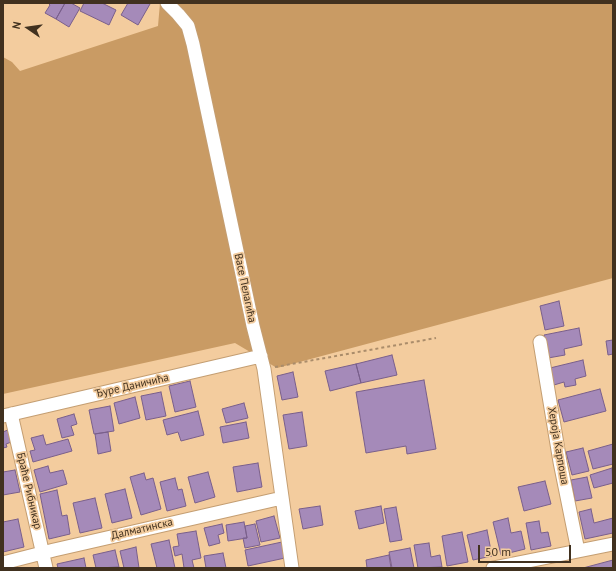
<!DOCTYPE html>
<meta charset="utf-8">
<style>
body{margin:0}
#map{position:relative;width:616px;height:571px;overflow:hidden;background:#f3cc9e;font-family:"PT Sans",sans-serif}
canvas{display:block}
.frame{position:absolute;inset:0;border:4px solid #41311f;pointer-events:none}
.north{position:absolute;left:8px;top:8px;width:40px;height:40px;-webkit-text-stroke:3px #f3cc9e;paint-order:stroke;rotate:283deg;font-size:11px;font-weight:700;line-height:16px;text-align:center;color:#41311f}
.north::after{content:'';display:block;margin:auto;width:14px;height:18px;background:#41311f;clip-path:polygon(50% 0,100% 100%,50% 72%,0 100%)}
.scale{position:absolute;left:478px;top:545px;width:93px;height:18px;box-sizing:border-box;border:2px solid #41311f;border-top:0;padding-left:5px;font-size:12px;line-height:14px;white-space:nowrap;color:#41311f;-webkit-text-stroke:3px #f3cc9e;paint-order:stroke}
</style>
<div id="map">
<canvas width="616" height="571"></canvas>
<div class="frame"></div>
<div class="north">N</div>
<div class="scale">50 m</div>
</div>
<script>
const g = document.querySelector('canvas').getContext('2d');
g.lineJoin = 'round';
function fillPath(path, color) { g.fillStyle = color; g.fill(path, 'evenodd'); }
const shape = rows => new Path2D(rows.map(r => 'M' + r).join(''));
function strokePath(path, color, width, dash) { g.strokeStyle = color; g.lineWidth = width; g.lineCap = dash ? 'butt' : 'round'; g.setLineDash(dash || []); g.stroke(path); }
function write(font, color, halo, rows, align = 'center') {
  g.font = font + ' "PT Sans",sans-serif'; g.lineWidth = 3.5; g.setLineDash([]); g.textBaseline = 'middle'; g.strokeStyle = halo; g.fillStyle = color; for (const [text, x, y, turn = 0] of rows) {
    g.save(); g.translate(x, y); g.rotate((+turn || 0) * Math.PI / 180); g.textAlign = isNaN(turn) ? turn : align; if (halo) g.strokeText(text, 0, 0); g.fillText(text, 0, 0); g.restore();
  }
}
fillPath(shape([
 [160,3,613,3,613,278,277,368,235,343,3,394,3,57,12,62,20,71,158,26]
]), '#c99b64');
const building = shape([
 [48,3,65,3,56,19,45,13,50,5,48,3],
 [65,3,71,3,80,8,69,27,56,19,65,3],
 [84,3,102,3,116,10,109,25,80,11,84,3],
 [128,3,148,3,150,4,138,25,121,15,128,3],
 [559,301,564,326,545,330,540,306,559,301],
 [579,328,582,345,564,349,565,355,548,358,544,335,579,328],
 [613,340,613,354,608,355,606,341,613,340],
 [392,355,397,375,361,383,356,364,392,355],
 [583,360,586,376,575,379,576,385,565,387,564,382,554,385,550,368,583,360],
 [356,364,361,383,330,391,325,371,356,364],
 [293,372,298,397,282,400,277,376,293,372],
 [424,380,436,449,407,454,406,446,366,453,356,392,424,380],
 [190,381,196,407,175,412,169,386,190,381],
 [600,389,606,411,564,422,558,400,600,389],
 [161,392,166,416,146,420,141,396,161,392],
 [135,397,140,418,119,424,114,403,135,397],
 [244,403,248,418,226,423,222,409,244,403],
 [110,406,114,431,94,434,89,410,110,406],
 [198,411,204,435,181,441,178,432,167,435,163,420,198,411],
 [302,412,307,446,289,449,283,415,302,412],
 [74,414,77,424,71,426,74,435,62,438,57,419,74,414],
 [246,422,249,438,223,443,220,427,246,422],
 [10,429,14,441,6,444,7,447,3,448,3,432,10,429],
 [108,432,111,451,98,454,95,434,108,432],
 [43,435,46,445,68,439,72,451,33,462,30,451,35,450,31,438,43,435],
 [613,444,613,464,593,469,588,451,613,444],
 [583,448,589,471,572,475,566,452,583,448],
 [258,463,262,487,237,492,233,467,258,463],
 [48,466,50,473,63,470,67,484,40,492,34,470,48,466],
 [612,468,613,483,594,488,590,475,612,468],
 [15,470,20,492,3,495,3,472,15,470],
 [208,472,215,497,195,503,188,477,208,472],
 [144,473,146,480,153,478,161,509,141,515,130,477,144,473],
 [587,477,592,498,575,501,571,480,587,477],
 [175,478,178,490,182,489,186,506,167,511,160,482,175,478],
 [545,481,551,504,524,511,518,487,545,481],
 [125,489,132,518,112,523,105,494,125,489],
 [57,490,62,516,67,515,70,534,49,539,40,494,57,490],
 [95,498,102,528,80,533,73,503,95,498],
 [320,506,323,525,303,529,299,509,320,506],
 [381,506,384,523,359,529,355,511,381,506],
 [396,507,402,540,390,542,384,509,396,507],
 [591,509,594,523,613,518,613,533,585,539,579,512,591,509],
 [274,516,280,538,261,542,256,521,274,516],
 [508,518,511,533,521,531,525,549,501,555,493,522,508,518],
 [18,519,24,547,3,552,3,522,18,519],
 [539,521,541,533,548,532,551,546,531,550,526,523,539,521],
 [244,522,247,538,228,541,226,525,244,522],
 [222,524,224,533,218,535,220,543,209,546,204,528,222,524],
 [255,524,260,545,245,548,243,538,247,538,245,526,255,524],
 [487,530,492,556,473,560,467,535,487,530],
 [196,531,201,558,192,560,194,568,184,568,182,554,175,556,173,547,179,546,177,534,196,531],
 [462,532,468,562,447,566,442,536,462,532],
 [169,540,175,568,157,568,151,544,169,540],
 [282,542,285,558,248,566,245,550,282,542],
 [429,543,431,557,440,555,442,567,418,568,414,545,429,543],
 [136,547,139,568,124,568,120,551,136,547],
 [410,548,414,568,392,568,389,552,410,548],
 [115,550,119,567,96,568,93,555,115,550],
 [223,553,226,568,206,568,204,556,223,553],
 [389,555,391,568,367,568,366,560,389,555],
 [84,558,86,568,58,568,57,564,84,558],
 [613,560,613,568,583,568,613,560]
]);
fillPath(building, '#a58ab9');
strokePath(building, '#795f8b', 1);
const minor = shape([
 [167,3,178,14,188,26,193,44,253,326,264,369,292,568],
 [540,342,560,462,578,551],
 [11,414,46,568],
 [3,416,261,356],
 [3,563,54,550,282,498],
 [493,568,613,544]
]);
strokePath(minor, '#c49e72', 15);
strokePath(shape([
 [275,367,436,338]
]), '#aa8c6a', 2, [3, 3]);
strokePath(minor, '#fff', 13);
write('11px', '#41311f', '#f3cc9e', [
 ["Васе Пелагића",245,288,78],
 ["Ђуре Даничића",132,386,-13],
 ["Хероја Карпоша",558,446,80],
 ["Браће Рибникар",29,491,77],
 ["Далматинска",142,529,-13]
]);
</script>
